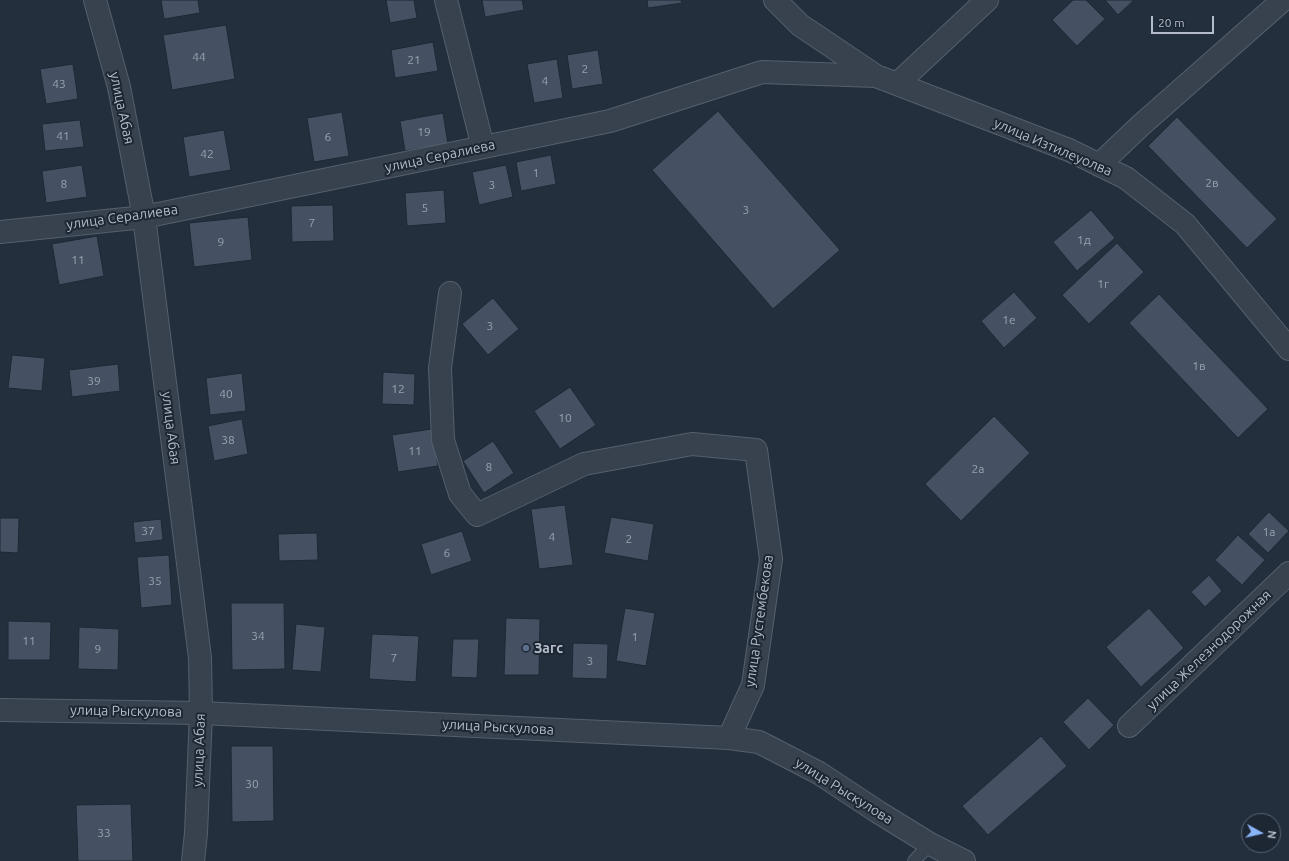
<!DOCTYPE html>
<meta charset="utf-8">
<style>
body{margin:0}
#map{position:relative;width:1289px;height:861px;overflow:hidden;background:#242f3e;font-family:Ubuntu,sans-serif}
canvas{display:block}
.north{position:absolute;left:1241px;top:813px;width:40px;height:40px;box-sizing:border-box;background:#1d2633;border:1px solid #59626f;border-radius:50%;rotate:98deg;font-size:11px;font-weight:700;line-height:16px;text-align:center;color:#b4bcc9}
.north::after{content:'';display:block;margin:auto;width:14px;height:18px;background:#8ab4f8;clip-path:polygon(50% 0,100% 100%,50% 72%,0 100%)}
.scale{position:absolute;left:1151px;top:16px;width:63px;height:18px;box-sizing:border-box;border:2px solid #b4bcc9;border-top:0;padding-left:5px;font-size:12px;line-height:14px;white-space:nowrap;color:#b4bcc9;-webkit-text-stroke:3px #1d2633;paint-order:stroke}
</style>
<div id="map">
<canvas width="1289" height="861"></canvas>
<div class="north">N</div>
<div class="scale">20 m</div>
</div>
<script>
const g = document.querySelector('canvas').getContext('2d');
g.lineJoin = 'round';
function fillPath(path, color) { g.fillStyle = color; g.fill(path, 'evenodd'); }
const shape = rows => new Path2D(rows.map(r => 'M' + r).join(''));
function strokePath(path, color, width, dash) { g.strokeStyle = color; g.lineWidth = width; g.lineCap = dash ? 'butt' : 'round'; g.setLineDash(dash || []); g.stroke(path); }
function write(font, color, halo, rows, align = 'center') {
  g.font = font + ' Ubuntu,sans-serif'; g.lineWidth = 4; g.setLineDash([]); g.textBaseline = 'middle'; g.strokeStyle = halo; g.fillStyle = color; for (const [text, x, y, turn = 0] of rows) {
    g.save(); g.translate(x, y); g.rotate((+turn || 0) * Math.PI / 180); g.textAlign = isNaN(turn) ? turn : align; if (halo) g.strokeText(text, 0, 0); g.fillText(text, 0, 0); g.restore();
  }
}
const building = shape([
 [161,0,198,0,200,13,164,19,161,0],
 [386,0,414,0,417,18,390,23,386,0],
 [482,0,522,0,524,10,485,17,482,0],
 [647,0,681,0,682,3,648,8,647,0],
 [1073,0,1086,0,1105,19,1077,46,1052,20,1073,0],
 [1105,0,1134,0,1118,15,1105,0],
 [226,25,235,79,172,90,163,35,226,25],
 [433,42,438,71,395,78,391,50,433,42],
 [598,50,603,84,572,89,567,55,598,50],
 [557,59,563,98,534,103,527,64,557,59],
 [73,64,78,99,46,104,40,69,73,64],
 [718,111,840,250,773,309,652,170,718,111],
 [342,112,349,156,314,162,307,118,342,112],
 [443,113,448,144,405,151,400,121,443,113],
 [1177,117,1277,219,1247,248,1148,146,1177,117],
 [80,120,84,147,45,151,42,124,80,120],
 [224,130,231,170,189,177,183,137,224,130],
 [551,155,556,184,521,191,516,162,551,155],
 [82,165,87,197,46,203,42,171,82,165],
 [506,165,513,197,479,205,472,172,506,165],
 [444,190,446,223,407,226,405,193,444,190],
 [333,205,334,241,292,242,291,206,333,205],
 [1091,210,1115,238,1077,271,1053,242,1091,210],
 [248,217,252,260,194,267,189,223,248,217],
 [97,236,104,276,59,285,52,244,97,236],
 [1117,243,1144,272,1089,324,1062,295,1117,243],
 [1014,292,1037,318,1004,348,981,321,1014,292],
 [1159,294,1268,409,1238,438,1129,323,1159,294],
 [493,298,519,329,488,355,462,324,493,298],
 [12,355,45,358,42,391,8,388,12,355],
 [118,364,120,391,72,397,69,370,118,364],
 [383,372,415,374,414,405,382,404,383,372],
 [242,373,246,411,210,415,206,378,242,373],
 [570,387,596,425,560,449,534,411,570,387],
 [994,416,1030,453,961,521,925,484,994,416],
 [242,419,248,454,214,461,208,426,242,419],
 [432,429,438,466,398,472,392,435,432,429],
 [493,441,514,473,484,493,463,461,493,441],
 [565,505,573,565,539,569,531,509,565,505],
 [1269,512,1289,531,1268,553,1248,534,1269,512],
 [611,517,654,524,648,561,604,553,611,517],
 [0,518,19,518,18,553,0,552,0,518],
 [161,519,163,540,135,543,133,522,161,519],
 [462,531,472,561,431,575,421,544,462,531],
 [317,533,318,560,279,561,278,534,317,533],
 [1238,535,1265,560,1242,585,1215,560,1238,535],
 [169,555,172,605,141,608,137,557,169,555],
 [1209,575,1222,591,1205,607,1191,592,1209,575],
 [231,603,284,603,285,669,232,670,231,603],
 [625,608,655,613,646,666,616,661,625,608],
 [1149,608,1184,648,1141,687,1106,647,1149,608],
 [506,618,540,619,539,675,504,675,506,618],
 [8,621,51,622,50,660,8,660,8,621],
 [296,624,325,627,321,672,292,670,296,624],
 [79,627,119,629,118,670,78,669,79,627],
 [372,634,419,636,416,682,369,679,372,634],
 [453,639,479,639,477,678,451,677,453,639],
 [573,643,608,644,607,679,572,678,573,643],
 [1088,698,1114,725,1089,750,1063,722,1088,698],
 [1041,736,1067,766,988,835,962,806,1041,736],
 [231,746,273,746,274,821,232,822,231,746],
 [131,804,133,861,78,861,76,805,131,804]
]);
fillPath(building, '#455162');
strokePath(building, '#1f2835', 1);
const service = shape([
 [914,861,930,844]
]);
const minor = shape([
 [446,0,483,147],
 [775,0,800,25,876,76,1069,150,1126,178,1185,224,1289,349],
 [897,84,987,0],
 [1099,165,1140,126,1283,0],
 [0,232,144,217,610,121,762,72,876,76],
 [450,293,440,368,443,440,460,494,477,515,584,464,692,444,756,450,771,559,753,685,729,738],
 [0,710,201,713,729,738,759,742,819,773,878,812,930,844,964,861],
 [1129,726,1289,573]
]);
const tertiary = shape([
 [95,0,119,87,144,217,200,658,201,713,196,833,193,861]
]);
strokePath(service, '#565f6c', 14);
strokePath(minor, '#565f6c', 24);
strokePath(tertiary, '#565f6c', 24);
strokePath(service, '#38414e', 12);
strokePath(minor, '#38414e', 22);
strokePath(tertiary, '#38414e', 22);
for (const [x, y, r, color] of [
 [526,648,4,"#5c6f8a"]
]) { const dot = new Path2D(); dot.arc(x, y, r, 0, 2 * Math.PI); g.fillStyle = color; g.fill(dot); strokePath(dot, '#1d2633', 1.5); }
write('12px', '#98a1af', null, [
 ["44",199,57],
 ["21",414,60],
 ["2",585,69],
 ["4",545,81],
 ["43",59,84],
 ["19",424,132],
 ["41",63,136],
 ["6",328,137],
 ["42",207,154],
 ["1",536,173],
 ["2в",1212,183],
 ["8",64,184],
 ["3",492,185],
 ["5",425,208],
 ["3",746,210],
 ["7",312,223],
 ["1д",1084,240],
 ["9",221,242],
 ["11",78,260],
 ["1г",1103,284],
 ["1е",1009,320],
 ["3",490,326],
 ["1в",1199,366],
 ["39",94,381],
 ["12",398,389],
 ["40",226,394],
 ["10",565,418],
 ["38",228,440],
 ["11",415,451],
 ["8",489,467],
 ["2а",978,469],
 ["37",148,531],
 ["1а",1269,532],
 ["4",552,537],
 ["2",629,539],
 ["6",447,553],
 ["35",155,581],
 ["34",258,636],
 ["1",635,637],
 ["11",29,641],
 ["9",98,649],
 ["7",394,658],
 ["3",590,661],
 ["30",252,784],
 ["33",104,833]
]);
write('14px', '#b4bcc9', '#1d2633', [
 ["улица Абая",122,108,78],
 ["улица Изтилеуолва",1053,147,23],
 ["улица Сералиева",440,156,-12],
 ["улица Сералиева",122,217,-8],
 ["улица Абая",171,428,83],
 ["улица Рустембекова",759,621,-82],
 ["улица Железнодорожная",1209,650,-44],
 ["улица Рыскулова",126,711,1],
 ["улица Рыскулова",498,727,3],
 ["улица Абая",199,750,-88],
 ["улица Рыскулова",844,791,32]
]);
write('bold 14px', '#b4bcc9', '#1d2633', [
 ["Загс",534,648]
], 'left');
</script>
